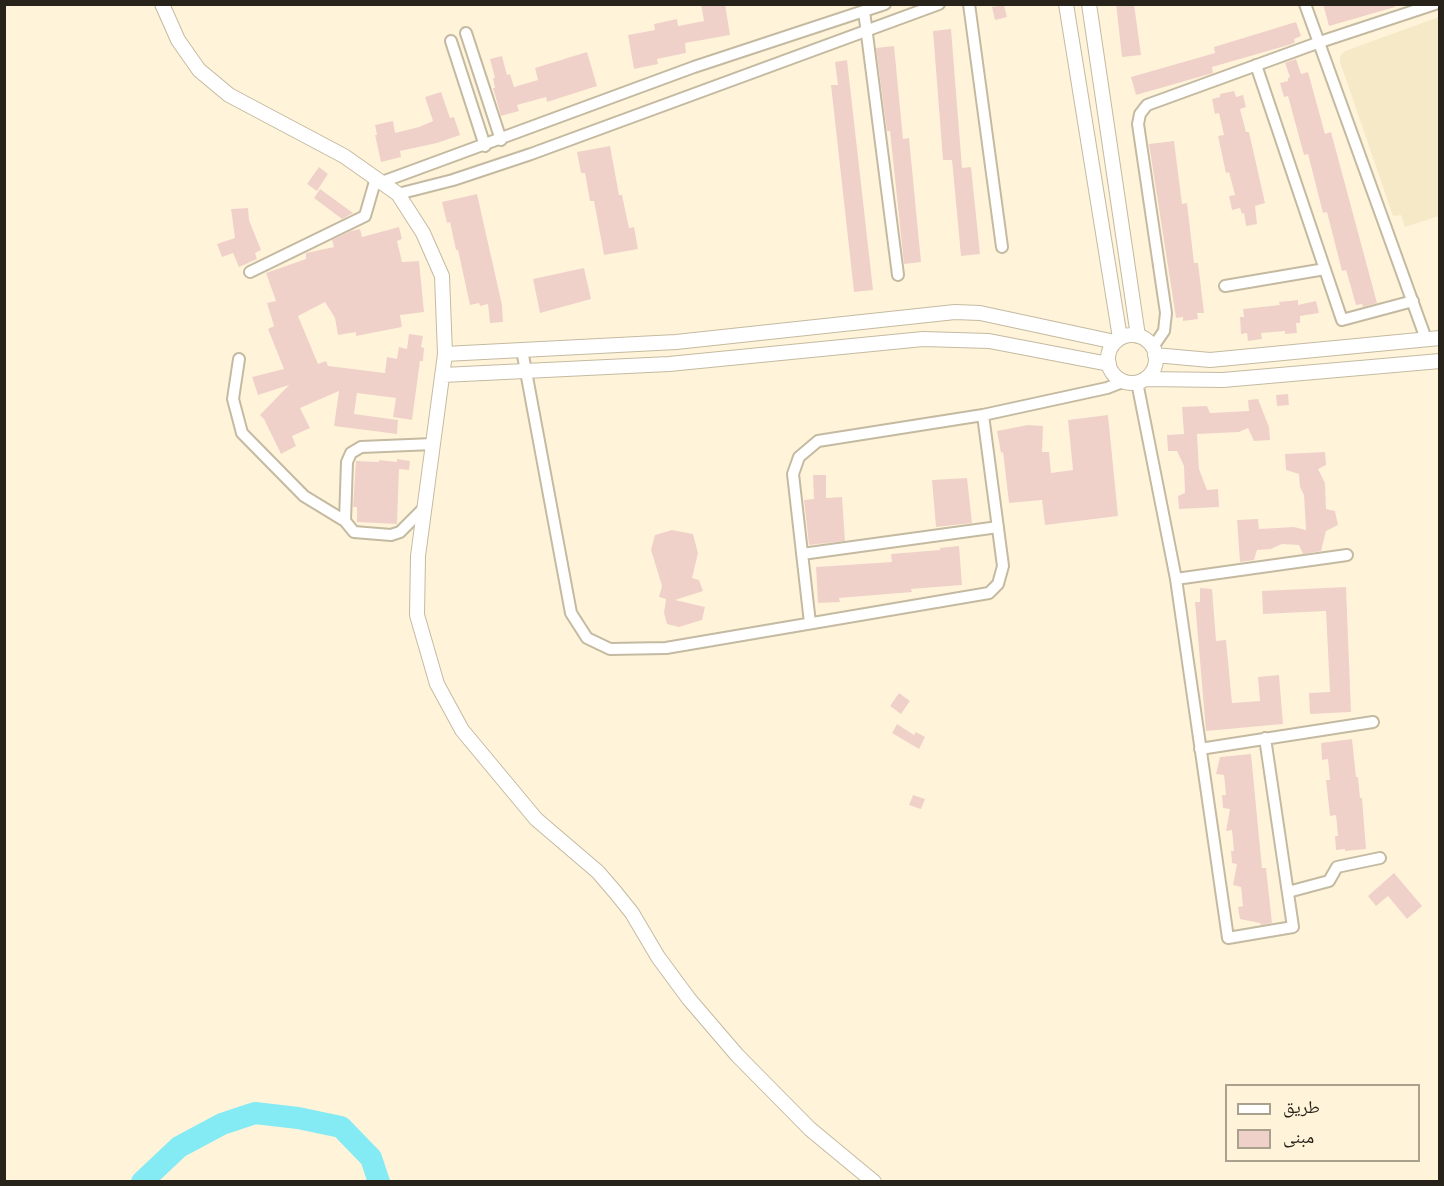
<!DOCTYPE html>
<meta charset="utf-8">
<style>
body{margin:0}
#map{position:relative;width:1444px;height:1186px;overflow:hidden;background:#fff4da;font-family:"Public Sans","Noto Naskh Arabic",sans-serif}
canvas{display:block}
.frame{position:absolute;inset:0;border:6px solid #27231a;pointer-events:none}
.legend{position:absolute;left:1225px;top:1084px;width:195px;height:78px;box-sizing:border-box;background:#fff4da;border:2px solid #a9a08d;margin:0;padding:8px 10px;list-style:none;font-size:18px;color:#27231a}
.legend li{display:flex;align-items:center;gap:12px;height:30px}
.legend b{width:30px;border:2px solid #a9a08d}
</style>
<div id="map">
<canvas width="1444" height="1186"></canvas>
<div class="frame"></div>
<ul class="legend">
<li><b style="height:8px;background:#fff"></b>طريق</li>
<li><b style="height:16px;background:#f0d1ca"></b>مبنى</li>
</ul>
</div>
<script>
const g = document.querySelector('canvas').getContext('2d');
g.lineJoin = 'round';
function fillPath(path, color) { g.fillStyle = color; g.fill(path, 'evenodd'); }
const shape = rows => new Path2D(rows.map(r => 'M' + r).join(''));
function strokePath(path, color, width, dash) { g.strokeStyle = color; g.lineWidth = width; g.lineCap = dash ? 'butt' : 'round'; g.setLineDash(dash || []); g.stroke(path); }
fillPath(shape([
 [1439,17,1439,216,1405,227,1401,215,1393,216,1340,62,1340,56,1345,51]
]), '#f6e9c7');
strokePath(shape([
 [142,1182,179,1147,222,1124,255,1113,298,1118,341,1127,371,1158,379,1182]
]), '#84ebf5', 22);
fillPath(shape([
 [701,4,725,4,730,35,685,43,686,53,657,59,658,64,634,69,628,35,655,30,654,24,677,19,678,26,704,21],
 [1116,4,1134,4,1141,55,1122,57],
 [1323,4,1395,4,1395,7,1329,26],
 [1004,5,1007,17,995,20,992,7],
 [1296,22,1301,36,1294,39,1295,42,1292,44,1212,67,1213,73,1136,95,1131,77,1215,53,1214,47],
 [951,29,962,168,971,167,980,254,961,256,952,160,943,160,933,31],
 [894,46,903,139,909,138,921,262,904,264,890,131,887,131,876,48],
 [587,52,597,86,547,102,546,97,517,105,519,111,501,116,493,88,495,88,493,78,495,78,490,59,502,56,507,75,510,74,514,87,538,80,535,68],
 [1296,59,1301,74,1308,72,1325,134,1331,132,1377,303,1363,307,1362,304,1356,305,1346,270,1342,271,1327,212,1323,213,1308,154,1304,155,1288,96,1284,97,1280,83,1288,81,1288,78,1290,77,1285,63],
 [847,60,873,290,854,292,831,85,838,85,835,62],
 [1234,91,1236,97,1243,95,1246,107,1240,109,1246,132,1249,132,1265,203,1255,206,1257,224,1246,226,1244,213,1242,214,1240,208,1232,210,1229,196,1235,195,1229,172,1226,173,1218,136,1224,135,1219,113,1215,114,1212,99,1220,97,1220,94],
 [441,92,450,118,454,117,460,135,437,143,400,151,401,157,381,162,375,135,377,135,375,125,393,121,395,133,419,127,433,121,425,97],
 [1174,141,1182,204,1187,203,1194,263,1198,263,1204,313,1197,313,1198,319,1183,321,1183,317,1176,318,1149,144],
 [610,146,619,195,622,195,629,228,634,227,638,249,604,255,594,201,590,201,585,173,581,173,577,152],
 [319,167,328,174,317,191,307,184],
 [320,189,353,213,342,219,314,198],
 [477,194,502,305,503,322,490,323,488,304,480,306,479,303,470,305,458,250,456,250,450,222,447,223,442,202],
 [248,208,249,220,261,250,255,253,257,259,239,267,233,253,222,257,217,244,235,238,231,209],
 [399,227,402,239,397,241,402,262,419,261,424,312,400,315,402,327,356,336,356,332,338,335,335,318,325,302,298,316,318,364,326,361,328,366,385,373,387,357,397,359,399,347,407,349,409,334,423,336,421,347,424,348,423,361,420,361,412,420,393,417,396,398,357,393,354,414,398,420,397,434,334,426,339,391,300,408,310,428,292,436,296,446,281,454,264,419,260,415,289,385,258,395,252,377,284,369,268,329,274,326,267,303,276,301,266,273,306,259,306,253,334,247,332,240,351,231,360,229,362,237],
 [584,268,591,299,540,313,533,279],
 [1298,300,1298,305,1316,301,1319,313,1300,316,1300,323,1296,323,1297,333,1285,334,1285,331,1261,333,1262,339,1248,341,1247,333,1241,334,1240,317,1244,317,1243,309,1280,305,1279,302],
 [1288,394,1289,405,1277,406,1276,395],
 [1258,399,1269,427,1270,440,1254,441,1248,428,1239,432,1197,434,1199,469,1207,490,1218,489,1219,507,1179,509,1178,496,1185,493,1184,466,1177,451,1168,451,1167,435,1184,434,1182,407,1207,406,1210,413,1249,411,1248,400],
 [1108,415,1118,516,1045,525,1042,500,1009,503,1003,452,1001,453,997,431,1028,425,1043,426,1042,452,1049,452,1051,473,1073,470,1068,420],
 [1325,452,1326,465,1318,469,1325,483,1326,509,1335,511,1338,525,1326,531,1321,551,1303,554,1299,545,1282,544,1271,549,1257,550,1254,560,1240,562,1237,520,1258,519,1259,529,1294,527,1306,530,1304,495,1300,487,1299,474,1286,470,1285,454],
 [397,459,410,461,409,470,399,469,397,524,357,522,357,507,353,507,356,461,379,462,379,460,397,462],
 [813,475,826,475,826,498,842,497,845,541,809,545,804,500,814,499],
 [967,478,972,523,936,527,932,480],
 [672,530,693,534,698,553,692,578,699,580,703,591,675,600,705,607,702,620,679,627,667,624,664,613,666,599,659,597,662,586,651,550,655,535],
 [959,546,962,585,911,589,912,592,839,598,840,602,818,603,816,567,892,562,891,554,940,550,940,548],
 [1346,587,1351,712,1310,714,1309,693,1330,692,1326,611,1263,614,1262,591],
 [1200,588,1212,589,1216,641,1226,640,1232,703,1260,701,1258,677,1279,675,1283,724,1206,731,1195,602,1200,602],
 [899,693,910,701,901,714,890,706],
 [897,724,914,735,916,732,925,737,919,749,892,733],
 [1352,739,1356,777,1358,777,1360,798,1362,798,1366,849,1345,851,1345,849,1336,850,1335,836,1338,836,1336,815,1330,816,1326,780,1330,780,1328,759,1322,760,1321,743],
 [1251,754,1262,868,1266,868,1272,923,1261,925,1260,923,1240,919,1238,907,1243,906,1241,887,1233,885,1237,864,1232,863,1231,851,1234,851,1232,830,1226,831,1230,809,1223,808,1222,795,1226,795,1224,775,1216,774,1220,757],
 [913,795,925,799,921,809,909,805],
 [1394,873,1422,906,1407,919,1388,896,1376,906,1368,896]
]), '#f0d1ca');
const minor = shape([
 [969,4,1002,247],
 [1305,4,1426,339],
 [864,11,898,275],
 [466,33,501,140],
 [451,41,485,146],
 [1256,65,1342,320,1413,301],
 [382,182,694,67,885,4],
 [398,194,453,180,531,154,939,4],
 [250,272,365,216,376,178],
 [1225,286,1325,269],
 [1153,347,1164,331,1166,313,1138,124,1140,114,1147,105,1320,42,1435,4],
 [522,350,571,613,587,638,610,649,666,648,989,593,998,584,1003,566,983,415],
 [239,359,233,399,242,433,304,496,345,521],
 [1137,382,1176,579,1228,938,1293,927,1265,738],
 [425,507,400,532,391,535,354,532,345,521,347,462,351,453,361,447,433,444],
 [802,554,998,527],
 [1176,579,1347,555],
 [810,623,793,474,799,457,818,441,983,415,1107,388,1125,381],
 [1200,749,1373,722],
 [1288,892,1329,881,1337,867,1380,858]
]);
const tertiary = shape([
 [162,4,178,40,199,70,229,95,344,156,398,194,423,233,442,276,445,354,418,556,417,615,437,684,462,730,536,819,598,872,616,893,632,913,658,957,689,999,737,1055,810,1129,874,1182],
 [1066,4,1120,338],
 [1089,4,1138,336],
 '1108 359a24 24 0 1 1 48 0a24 24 0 1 1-48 0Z',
 [445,354,676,342,955,312,980,313,1115,342],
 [1155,355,1210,360,1440,338],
 [443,375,669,364,923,339,989,341,1109,364],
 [1145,379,1223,380,1440,361]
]);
strokePath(minor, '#c4baa1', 14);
strokePath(tertiary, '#c4baa1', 16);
strokePath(minor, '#fff', 10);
strokePath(tertiary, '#fff', 14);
</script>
